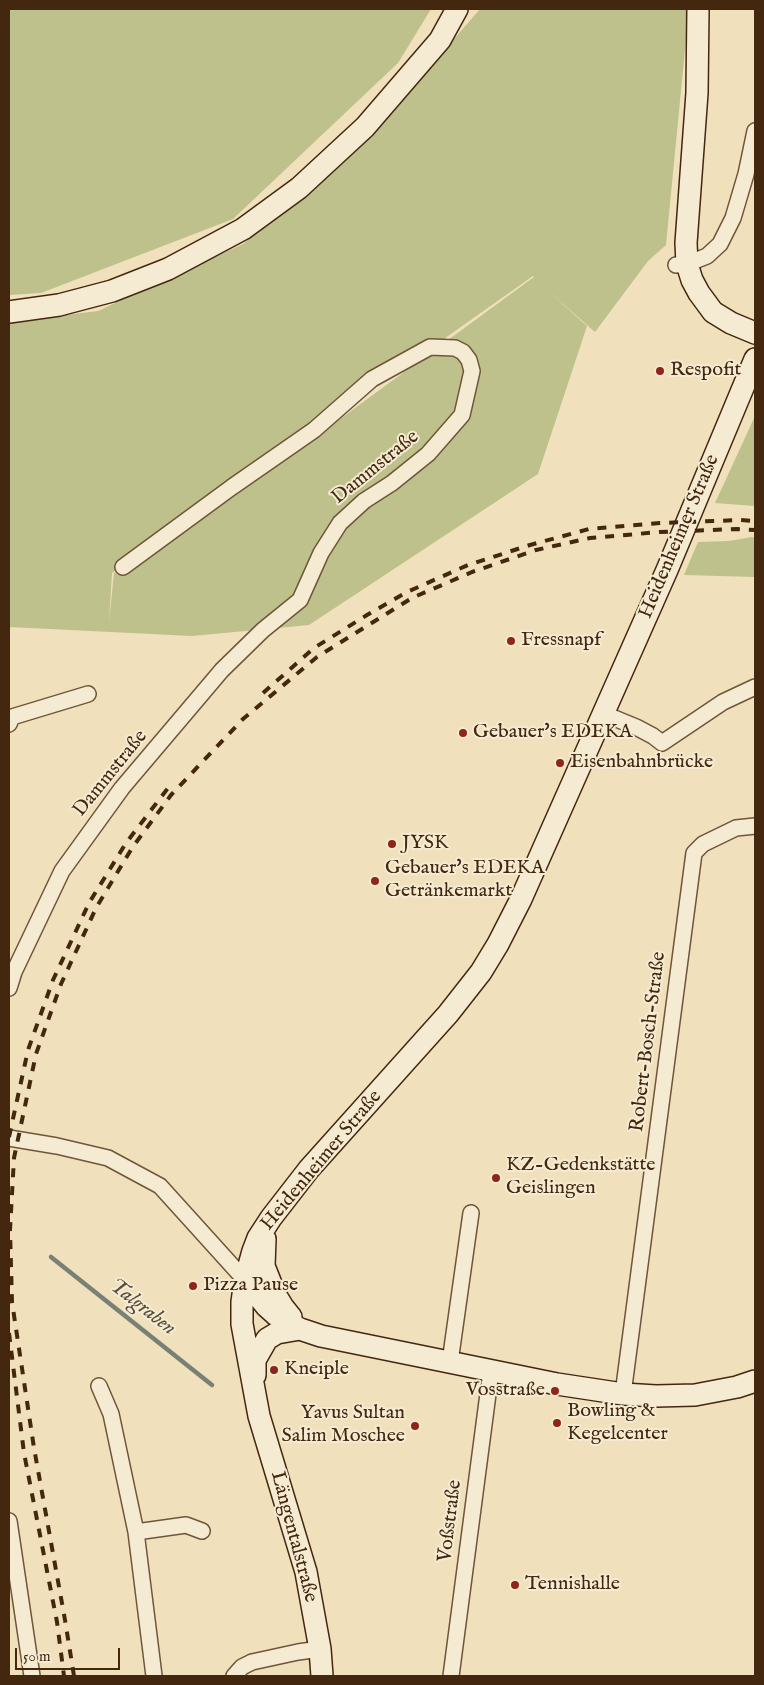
<!DOCTYPE html>
<meta charset="utf-8">
<style>
body{margin:0}
#map{position:relative;width:764px;height:1685px;overflow:hidden;background:#f0e0bb;font-family:"IM FELL English",serif}
canvas{display:block}
.frame{position:absolute;inset:0;border:10px solid #44270f;pointer-events:none}
.scale{position:absolute;left:15px;top:1648px;width:105px;height:22px;box-sizing:border-box;border:2px solid #44270f;border-top:0;padding-left:6px;font-size:15px;line-height:18px;white-space:nowrap;color:#44270f;-webkit-text-stroke:4px #f5ebd3;paint-order:stroke}
</style>
<div id="map">
<canvas width="764" height="1685"></canvas>
<div class="frame"></div>
<div class="scale">50 m</div>
</div>
<script>
const g = document.querySelector('canvas').getContext('2d');
g.lineJoin = 'round';
function fillPath(path, color) { g.fillStyle = color; g.fill(path, 'evenodd'); }
const shape = rows => new Path2D(rows.map(r => 'M' + r).join(''));
function strokePath(path, color, width, dash) { g.strokeStyle = color; g.lineWidth = width; g.lineCap = dash ? 'butt' : 'round'; g.setLineDash(dash || []); g.stroke(path); }
function write(font, color, halo, rows, align = 'center') {
  g.font = font + ' "IM FELL English",serif'; g.lineWidth = 4; g.setLineDash([]); g.textBaseline = 'middle'; g.strokeStyle = halo; g.fillStyle = color; for (const [text, x, y, turn = 0] of rows) {
    g.save(); g.translate(x, y); g.rotate((+turn || 0) * Math.PI / 180); g.textAlign = isNaN(turn) ? turn : align; if (halo) g.strokeText(text, 0, 0); g.fillText(text, 0, 0); g.restore();
  }
}
fillPath(shape([
 [9,9,431,9,398,63,233,219,41,293,9,295],
 [480,9,687,9,686,39,666,245,648,261,595,332,545,288,587,326,538,474,309,625,192,636,9,627,9,322,98,311,243,244,376,129],
 [533,276,534,277,329,427,114,573,109,622,112,573,169,528,315,430],
 [755,416,755,506,715,503],
 [752,537,755,538,755,577,684,575,698,542,729,541]
]), '#bec18c');
strokePath(shape([
 [51,1257,212,1385]
]), '#798075', 4.5);
const street = shape([
 [676,265,687,264,707,256,720,244,733,218,746,174,755,131],
 [602,713,636,727,653,736,662,743,723,702,755,687],
 [9,724,12,717,88,694],
 [9,988,14,972,62,871,122,788,222,670,263,630,300,600,321,553,340,523,364,501,392,483,428,454,462,415,472,371,469,360,463,352,455,348,430,347,372,379,314,430,232,487,123,567],
 [9,1138,57,1146,108,1158,160,1186,245,1280],
 [450,1362,471,1213],
 [99,1386,111,1414,136,1532,154,1676],
 [623,1394,694,853,703,844,736,828,755,826],
 [9,1521,32,1676],
 [136,1532,186,1525,202,1531],
 [234,1676,242,1667,252,1662,298,1652,320,1649],
 [451,1676,491,1371]
]);
const secondary = shape([
 [698,9,697,93,686,243,687,264,692,280,699,293,713,312,731,323,755,333],
 [9,312,59,305,112,291,168,269,243,229,299,188,365,127,440,40,457,9],
 [265,1239,264,1266,275,1294,283,1307,291,1317],
 [245,1280,266,1306,276,1315,286,1322,300,1329,321,1336,557,1384,623,1394,656,1396,695,1395,737,1387,755,1381],
 [255,1375,255,1360,267,1339,277,1333,300,1329],
 [322,1676,320,1649,306,1572,259,1416,242,1324,242,1302,245,1280,253,1251,258,1238,271,1218,309,1169,448,1014,481,972,498,944,521,899,667,570,755,359]
]);
strokePath(street, '#6f553a', 18);
strokePath(secondary, '#44270f', 24);
strokePath(street, '#f5ebd3', 15);
strokePath(secondary, '#f5ebd3', 21);
strokePath(shape([
 [263,693,314,648,367,615,407,592,468,565,530,545,589,529,660,523,741,520,755,521],
 [9,1137,28,1050,53,980,89,903,126,843,168,788],
 [9,1333,24,1453,57,1622,64,1676],
 [74,1676,65,1620,34,1448,12,1302,10,1230,14,1158,36,1054,61,984,96,908,132,848,171,795,243,719,317,657,412,598,472,572,536,550,590,538,660,532,737,529,755,530]
]), '#44270f', 4, [9, 9]);
for (const [x, y, r, color] of [
 [660,371,5,"#8f2418"],
 [511,641,5,"#8f2418"],
 [463,733,5,"#8f2418"],
 [560,763,5,"#8f2418"],
 [392,844,5,"#8f2418"],
 [375,881,5,"#8f2418"],
 [496,1178,5,"#8f2418"],
 [193,1286,5,"#8f2418"],
 [274,1370,5,"#8f2418"],
 [555,1391,5,"#8f2418"],
 [557,1423,5,"#8f2418"],
 [415,1426,5,"#8f2418"],
 [515,1585,5,"#8f2418"]
]) { const dot = new Path2D(); dot.arc(x, y, r, 0, 2 * Math.PI); g.fillStyle = color; g.fill(dot); strokePath(dot, '#f5ebd3', 2); }
write('20px', '#44270f', '#f5ebd3', [
 ["Respofit",670,371],
 ["Fressnapf",521,641],
 ["Gebauer's EDEKA",473,733],
 ["Eisenbahnbrücke",570,763],
 ["JYSK",402,844],
 ["Gebauer's EDEKA",385,869],
 ["Getränkemarkt",385,892],
 ["KZ-Gedenkstätte",506,1166],
 ["Geislingen",506,1189],
 ["Pizza Pause",203,1286],
 ["Kneiple",284,1370],
 ["Vosstraße",545,1391,"right"],
 ["Bowling &",567,1412],
 ["Kegelcenter",567,1435],
 ["Yavus Sultan",405,1414,"right"],
 ["Salim Moschee",405,1437,"right"],
 ["Tennishalle",525,1585]
], 'left');
write('20px', '#44270f', '#f5ebd3', [
 ["Dammstraße",376,468,-39],
 ["Heidenheimer Straße",680,537,-67],
 ["Dammstraße",111,774,-51],
 ["Robert-Bosch-Straße",649,1042,-83],
 ["Heidenheimer Straße",322,1161,-50],
 ["Voßstraße",451,1521,-83],
 ["Längentalstraße",293,1537,75]
]);
write('italic 21px', '#5a4c3a', '#f5ebd3', [
 ["Talgraben",142,1308,38]
]);
</script>
